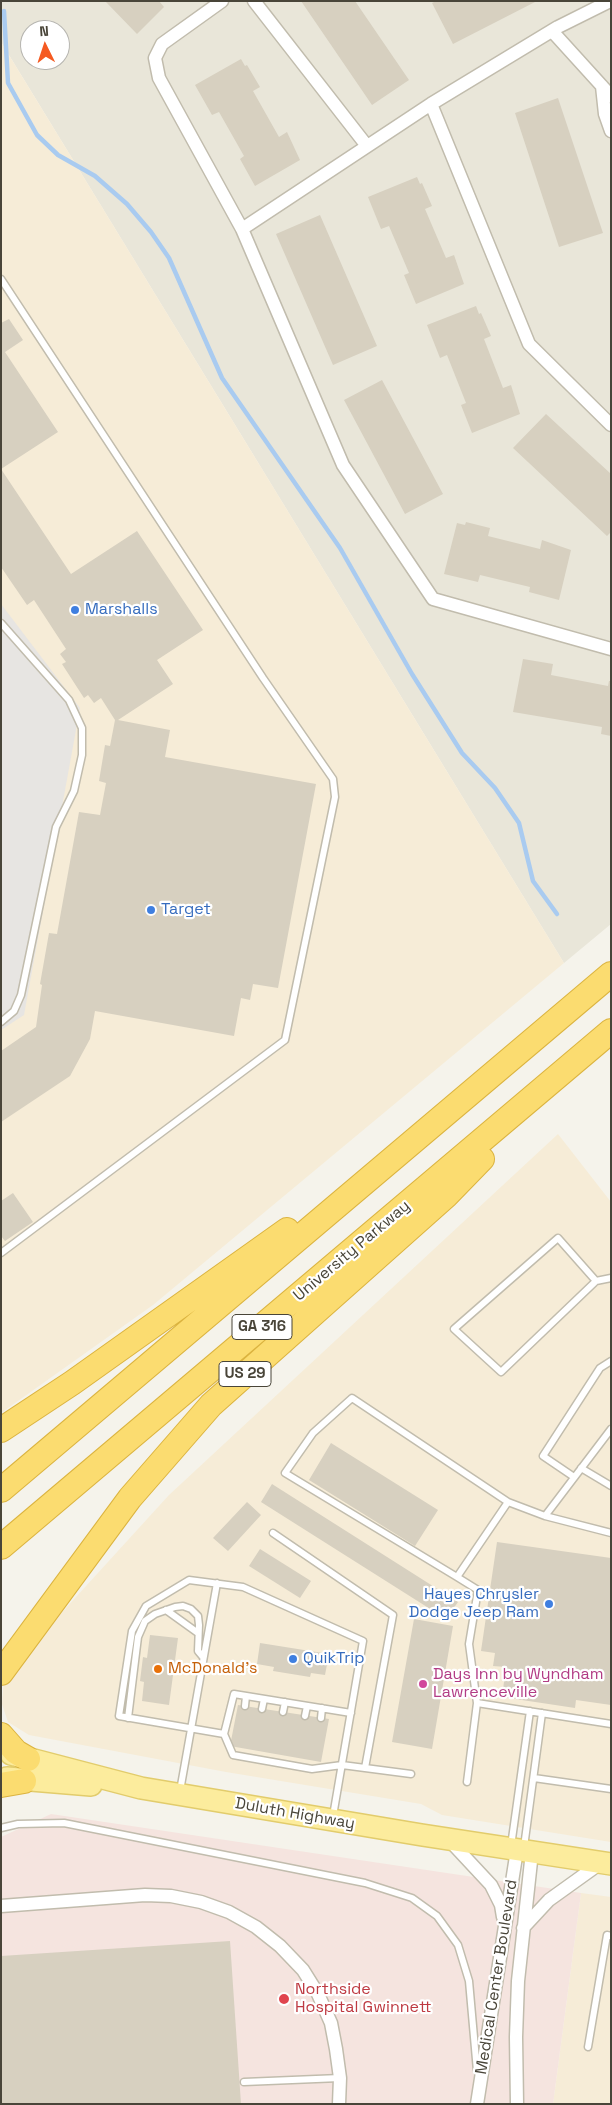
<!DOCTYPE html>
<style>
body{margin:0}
#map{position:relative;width:612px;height:2105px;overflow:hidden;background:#f5f3eb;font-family:"Space Grotesk",sans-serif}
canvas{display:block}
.frame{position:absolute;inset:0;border:2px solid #494539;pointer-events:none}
.north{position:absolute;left:20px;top:20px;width:50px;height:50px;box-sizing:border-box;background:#fff;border:1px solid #b6b5b0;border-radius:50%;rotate:356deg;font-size:14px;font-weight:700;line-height:20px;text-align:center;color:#494539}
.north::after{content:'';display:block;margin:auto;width:18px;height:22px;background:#f55a21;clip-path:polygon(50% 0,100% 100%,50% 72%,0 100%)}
</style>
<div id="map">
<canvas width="612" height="2105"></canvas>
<div class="frame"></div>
<div class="north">N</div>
</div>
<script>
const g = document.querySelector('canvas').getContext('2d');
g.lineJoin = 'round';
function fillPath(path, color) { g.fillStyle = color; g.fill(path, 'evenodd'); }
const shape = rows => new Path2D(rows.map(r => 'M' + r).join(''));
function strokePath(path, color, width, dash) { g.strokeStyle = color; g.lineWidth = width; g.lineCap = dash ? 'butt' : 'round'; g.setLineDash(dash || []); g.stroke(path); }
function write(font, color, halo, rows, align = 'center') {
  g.font = font + ' "Space Grotesk",sans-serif'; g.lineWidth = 4.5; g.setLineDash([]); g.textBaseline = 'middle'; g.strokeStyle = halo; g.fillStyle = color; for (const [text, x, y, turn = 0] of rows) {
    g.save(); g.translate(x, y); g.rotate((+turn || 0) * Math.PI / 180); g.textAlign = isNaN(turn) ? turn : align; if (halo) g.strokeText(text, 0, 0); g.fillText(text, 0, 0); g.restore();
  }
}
fillPath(shape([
 [1,1,611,1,611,924,564,963,1,42],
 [30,30,60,30,60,60,30,60]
]), '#e9e6d9');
fillPath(shape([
 [1,42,564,963,153,1305,1,1413],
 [558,1134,611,1202,611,1842,442,1815,421,1804,226,1772,29,1735,8,1722,2,1704,4,1676,169,1495],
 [581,1893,611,1897,611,2104,553,2104]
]), '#f6ecd7');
fillPath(shape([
 [51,1814,581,1893,553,2104,1,2104,1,1837]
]), '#f5e4df');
fillPath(shape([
 [1,604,80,708,24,1015,1,1030]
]), '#e7e5e2');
strokePath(shape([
 [4,11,8,83,37,135,58,155,95,176,127,204,151,232,169,258,222,378,340,548,412,674,462,753,495,788,519,823,533,881,557,914]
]), '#a9cbf0', 4.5);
fillPath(shape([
 [105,1,159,1,164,7,137,34],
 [301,1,355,1,409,80,372,105],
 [436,1,537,1,453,44,432,3],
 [241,59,245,66,247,65,260,87,253,91,279,137,287,132,300,160,255,186,240,159,244,156,219,112,212,115,195,85],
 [558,98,603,233,559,247,515,113],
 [417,177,420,184,422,183,432,206,425,209,446,258,454,255,464,284,416,304,404,275,409,273,389,226,381,229,368,197],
 [320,215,377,346,333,365,276,234],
 [476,306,479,314,481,313,491,336,484,339,503,388,511,385,520,414,472,433,461,405,466,403,447,355,440,358,427,325],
 [9,319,23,340,5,352,58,432,1,469,71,574,137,531,203,630,157,660,173,684,118,720,170,730,165,757,316,784,278,988,253,984,250,1000,241,998,234,1036,95,1011,90,1039,70,1076,1,1122,1,1051,36,1027,42,985,40,984,49,933,57,934,79,812,100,815,106,783,99,781,105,745,110,746,115,720,101,698,94,703,88,695,84,698,62,664,66,662,60,654,66,649,34,600,27,605,1,567,1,323],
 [382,380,443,494,405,514,344,400],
 [546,414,611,474,611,532,607,536,513,448],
 [466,522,490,528,488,536,540,549,542,540,571,550,559,600,529,592,530,587,480,575,478,582,444,574,457,523,465,525],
 [523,659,553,664,551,675,608,686,609,681,611,681,611,736,601,734,602,727,513,712],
 [13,1193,33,1222,5,1241,1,1236,1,1201],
 [331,1443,438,1510,415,1546,309,1480],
 [272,1484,458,1602,446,1619,261,1502],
 [247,1502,261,1515,228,1551,213,1538],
 [497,1542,611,1558,611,1705,576,1700,575,1708,502,1697,506,1667,493,1666,495,1653,481,1651],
 [260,1549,311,1581,300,1598,249,1566],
 [414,1619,453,1626,432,1749,392,1742],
 [150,1635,178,1638,169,1705,142,1701,144,1682,140,1681,143,1657,147,1658],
 [260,1643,329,1654,325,1675,311,1673,310,1677,273,1671,274,1667,257,1664],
 [238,1705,329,1719,321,1762,230,1746],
 [230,1941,241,2104,1,2104,1,1956]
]), '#d7d0c0');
const service = shape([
 [1,279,263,678,333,779,335,797,285,1040,1,1253],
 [1,623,69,700,82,728,82,755,74,791,56,827,21,995,14,1011,1,1022],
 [596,1281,558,1238,454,1329,501,1372,596,1281,611,1278],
 [581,1468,611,1486],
 [574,1477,543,1456,600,1368,611,1361],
 [508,1502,457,1577,285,1473,313,1433,352,1398,508,1502,545,1516,611,1429],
 [545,1516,611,1533],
 [273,1533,393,1615,365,1768],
 [457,1577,478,1590,469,1644,477,1703,467,1782],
 [166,1610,198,1633],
 [477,1703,611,1724],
 [245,1706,246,1696],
 [262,1709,264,1699],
 [283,1712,285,1702],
 [351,1713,234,1694,224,1734,233,1755,312,1769,342,1765,411,1774],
 [305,1716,307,1706],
 [128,1718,138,1637,145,1621,155,1614,175,1607,183,1606,191,1609,198,1616,199,1625,198,1651,203,1657],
 [321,1718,322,1708],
 [224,1734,119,1716,132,1631,146,1606,189,1580,243,1587,363,1641,333,1816],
 [534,1778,611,1789],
 [180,1791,217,1583],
 [1,1828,18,1824,64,1823,365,1883,412,1898,437,1916,458,1945,469,1981,477,2071],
 [511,1846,530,1711],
 [524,1847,542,1713],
 [588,2047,607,1935,611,1936],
 [244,2082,340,2078]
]);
const minor = shape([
 [222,1,162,44,155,58,159,78,242,229,343,465,433,599,611,649],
 [254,1,367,146],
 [552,31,611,96],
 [602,86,605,114,611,131],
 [431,104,558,27,610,1],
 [242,229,431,104,529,344,611,425],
 [450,1841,491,1885,501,1905,503,1917],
 [1,1906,145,1895,171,1896,201,1902,229,1912,256,1927,280,1946,303,1970,318,1994,331,2023,336,2049,340,2078,339,2104],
 [523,1928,549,1900,602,1862],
 [477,2104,517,1850],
 [517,2104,516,2037,518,1981,532,1852]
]);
const primary = shape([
 [11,1754,141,1788,422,1835,611,1864],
 [7,1778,91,1785]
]);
const motorway = shape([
 [1,1430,72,1383,287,1230],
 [1,1490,611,974],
 [1,1547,611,1031],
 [1,1673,130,1498,211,1405,447,1195,482,1159],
 [1,1735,16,1752,28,1759],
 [1,1785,24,1781]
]);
strokePath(service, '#c1bcad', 9);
strokePath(minor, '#c1bcad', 15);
strokePath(primary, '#e2cc6c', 24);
strokePath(motorway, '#dbb33f', 26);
strokePath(service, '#fff', 6);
strokePath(minor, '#fff', 12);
strokePath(primary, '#fcec9d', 21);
strokePath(motorway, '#fbdc70', 24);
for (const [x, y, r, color] of [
 [75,610,5,"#3f7fe0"],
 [151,910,5,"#3f7fe0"],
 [549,1604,5,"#3f7fe0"],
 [293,1659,5,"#3f7fe0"],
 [158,1669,5,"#e8710a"],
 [423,1684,5,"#d1479c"],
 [284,1999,6,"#e0444e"]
]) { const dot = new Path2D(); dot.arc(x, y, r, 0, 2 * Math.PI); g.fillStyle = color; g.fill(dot); strokePath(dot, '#fff', 2); }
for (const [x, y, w] of [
 [262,1327,60],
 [245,1374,52]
]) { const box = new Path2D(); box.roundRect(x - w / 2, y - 12.5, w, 25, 4); g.fillStyle = '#fff'; g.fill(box); strokePath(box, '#494539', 1); }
write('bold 15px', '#494539', null, [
 ["GA 316",262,1327],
 ["US 29",245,1374]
]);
write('16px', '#366cbe', '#fff', [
 ["Marshalls",85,610],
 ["Target",161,910],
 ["Hayes Chrysler",539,1595,"right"],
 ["Dodge Jeep Ram",539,1613,"right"],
 ["QuikTrip",303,1659]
], 'left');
write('16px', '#494539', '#fff', [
 ["University Parkway",352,1251,-40],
 ["Duluth Highway",295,1814,10],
 ["Medical Center Boulevard",497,1977,-81]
]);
write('16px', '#c56008', '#fff', [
 ["McDonald's",168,1669]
], 'left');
write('16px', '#b23c85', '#fff', [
 ["Days Inn by Wyndham",433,1675],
 ["Lawrenceville",433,1693]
], 'left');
write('16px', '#be3a42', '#fff', [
 ["Northside",295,1990],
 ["Hospital Gwinnett",295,2008]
], 'left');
</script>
